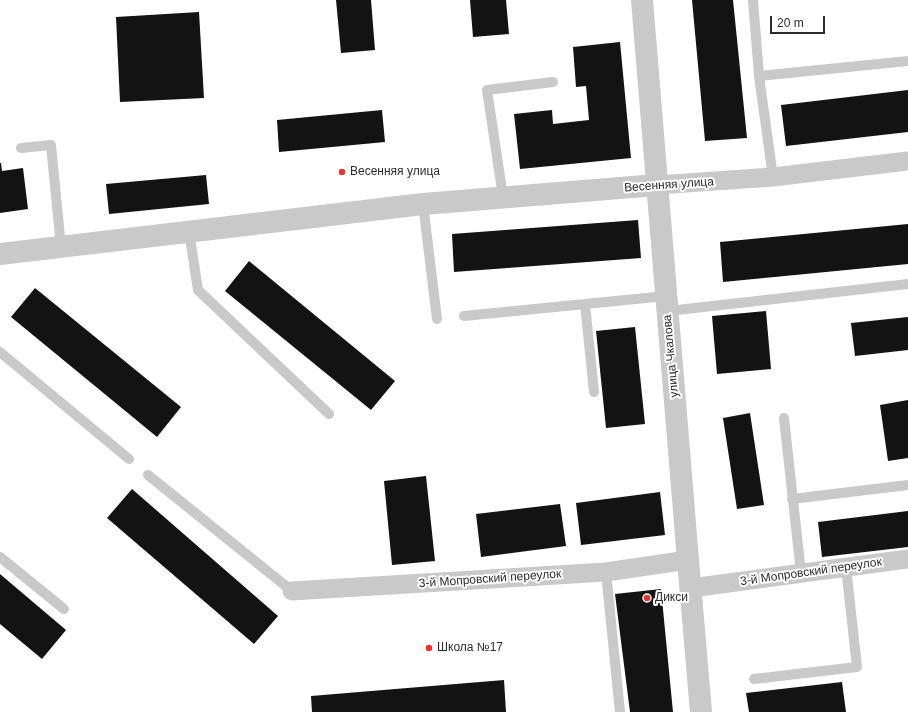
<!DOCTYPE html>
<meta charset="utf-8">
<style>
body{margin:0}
#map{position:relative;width:908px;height:712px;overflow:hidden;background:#fff;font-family:Helvetica,sans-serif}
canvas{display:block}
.scale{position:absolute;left:770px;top:16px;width:55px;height:18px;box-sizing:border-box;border:2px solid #2c2c2c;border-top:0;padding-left:5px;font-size:12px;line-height:14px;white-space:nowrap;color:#2c2c2c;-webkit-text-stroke:3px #fff;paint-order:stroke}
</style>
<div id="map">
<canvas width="908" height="712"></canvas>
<div class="scale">20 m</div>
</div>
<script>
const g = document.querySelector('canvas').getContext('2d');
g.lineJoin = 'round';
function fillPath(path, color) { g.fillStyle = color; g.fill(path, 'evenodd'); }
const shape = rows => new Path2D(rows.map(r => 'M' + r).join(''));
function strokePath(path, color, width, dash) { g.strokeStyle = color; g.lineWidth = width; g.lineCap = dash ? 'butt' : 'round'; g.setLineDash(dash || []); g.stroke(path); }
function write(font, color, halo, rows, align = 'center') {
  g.font = font + ' Helvetica,sans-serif'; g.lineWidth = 4; g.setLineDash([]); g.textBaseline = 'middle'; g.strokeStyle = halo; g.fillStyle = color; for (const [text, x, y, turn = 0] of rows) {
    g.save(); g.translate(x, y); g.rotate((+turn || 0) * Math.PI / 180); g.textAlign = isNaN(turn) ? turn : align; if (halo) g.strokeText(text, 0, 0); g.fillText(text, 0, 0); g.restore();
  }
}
fillPath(shape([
 [336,0,371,0,375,50,341,53],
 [470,0,506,0,509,34,473,37],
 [692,0,733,0,747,138,705,141],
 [199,12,204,98,120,102,116,17],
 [620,42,631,158,520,169,514,114,552,110,553,124,589,120,586,86,576,87,573,47],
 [908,90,908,132,786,146,781,105],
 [382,110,385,142,279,152,277,120],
 [0,163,1,163,2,171,23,168,28,209,0,213],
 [206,175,209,204,109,214,106,184],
 [638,220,641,258,454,272,452,234],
 [908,224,908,264,723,282,720,242],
 [249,261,395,381,371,410,225,291],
 [35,288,181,407,157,437,11,317],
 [766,311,771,369,717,374,712,316],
 [908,317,908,350,855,356,851,323],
 [635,327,645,424,606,428,596,331],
 [908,400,908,458,888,461,880,405],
 [750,413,764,505,737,509,723,418],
 [426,476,435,561,392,565,384,481],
 [132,489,278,616,254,644,107,518],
 [660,492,665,535,581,545,576,503],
 [560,504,566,546,481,557,476,514],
 [908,511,908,547,822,557,818,522],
 [0,574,66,630,42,659,0,624],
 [661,589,673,712,630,712,615,594],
 [504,680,506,712,312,712,311,696],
 [842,682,846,712,749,712,746,693]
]), '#131313');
strokePath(shape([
 [753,0,759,76,773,177],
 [759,76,908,61],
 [21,148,51,145,61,247],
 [503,197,487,90,553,82],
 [423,204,437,319],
 [189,231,198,290,329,414],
 [585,304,594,392],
 [668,311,908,284],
 [464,316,666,296],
 [0,352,129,459],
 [784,418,801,573],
 [148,475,292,591],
 [792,499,908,485],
 [0,557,64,609],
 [606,572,620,712],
 [754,679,857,667,846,567]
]), '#c9c9c9', 10);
strokePath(shape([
 [657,185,773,177,908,161],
 [691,588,908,559],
 [292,591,606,572,688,560]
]), '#c9c9c9', 19);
strokePath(shape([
 [642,0,688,560,701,712],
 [0,254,423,204,657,185]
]), '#c9c9c9', 22);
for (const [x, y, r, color] of [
 [342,172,4,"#e3342e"],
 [647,598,4,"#e3342e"],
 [429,648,4,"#e3342e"]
]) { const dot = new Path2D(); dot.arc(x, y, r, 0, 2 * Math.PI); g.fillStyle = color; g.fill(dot); strokePath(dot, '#fff', 1.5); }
write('12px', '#2c2c2c', '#fff', [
 ["Весенняя улица",350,172],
 ["Дикси",655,598],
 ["Школа №17",437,648]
], 'left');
write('12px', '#2c2c2c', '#fff', [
 ["Весенняя улица",669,185,-4],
 ["улица Чкалова",671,356,-95],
 ["3-й Мопровский переулок",811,572,-8],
 ["3-й Мопровский переулок",490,579,-4]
]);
</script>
